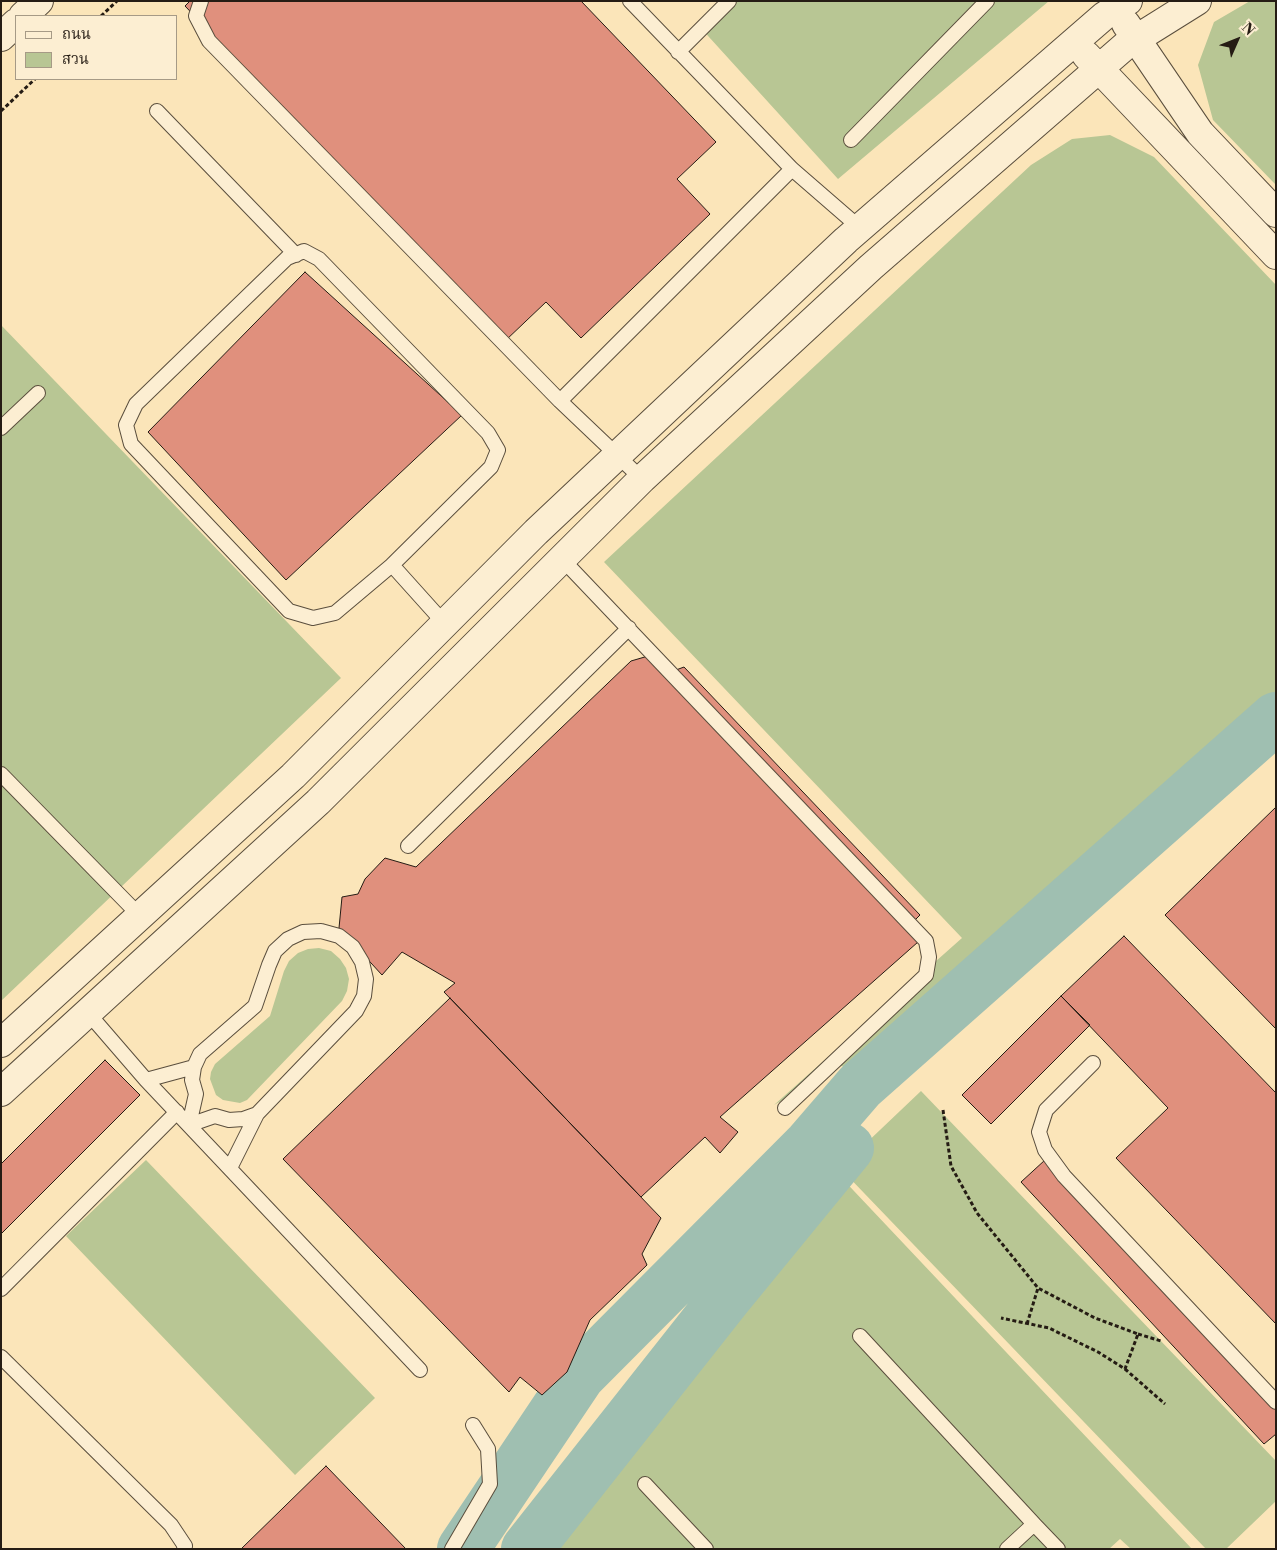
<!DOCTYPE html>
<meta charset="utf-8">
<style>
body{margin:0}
#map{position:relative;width:1277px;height:1550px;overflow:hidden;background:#fbe5b9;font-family:"Libre Bodoni","Noto Serif Thai",serif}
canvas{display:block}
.frame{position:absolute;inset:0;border:2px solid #251c14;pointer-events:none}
.legend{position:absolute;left:15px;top:15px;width:162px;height:65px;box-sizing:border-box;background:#fceed2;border:1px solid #a69a86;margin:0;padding:6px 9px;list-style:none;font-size:15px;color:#251c14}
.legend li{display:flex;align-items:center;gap:10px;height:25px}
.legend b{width:25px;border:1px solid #a69a86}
.north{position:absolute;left:1212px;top:15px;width:50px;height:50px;-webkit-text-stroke:4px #fceed2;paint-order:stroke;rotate:46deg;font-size:14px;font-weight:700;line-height:20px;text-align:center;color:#251c14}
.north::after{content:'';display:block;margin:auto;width:18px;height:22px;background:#251c14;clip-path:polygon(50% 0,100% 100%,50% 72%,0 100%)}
</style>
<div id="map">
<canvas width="1277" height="1550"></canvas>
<div class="frame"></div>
<ul class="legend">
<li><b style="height:6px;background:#fceed2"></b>ถนน</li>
<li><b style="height:14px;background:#b8c694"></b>สวน</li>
</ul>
<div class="north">N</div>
</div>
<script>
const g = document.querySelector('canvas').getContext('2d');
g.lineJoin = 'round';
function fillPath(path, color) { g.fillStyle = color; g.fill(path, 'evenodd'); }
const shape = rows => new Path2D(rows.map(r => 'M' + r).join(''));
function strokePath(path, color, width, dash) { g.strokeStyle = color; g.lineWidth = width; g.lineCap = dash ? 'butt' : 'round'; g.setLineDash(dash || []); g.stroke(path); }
fillPath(shape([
 [726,1,1049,1,838,179,699,26],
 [1250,1,1276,1,1276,185,1213,120,1198,65,1214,22],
 [1110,135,1154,157,1276,285,1276,697,872,1075,841,1066,774,1105,962,938,604,562,1031,165,1072,139],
 [1,325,341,678,1,1001],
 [319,948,331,951,340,959,346,968,349,979,347,991,342,1001,247,1100,240,1103,223,1100,216,1095,210,1079,211,1072,215,1064,270,1016,284,971,289,961,298,953,308,949],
 [921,1091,1276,1461,1276,1501,1226,1549,1206,1549,840,1168],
 [146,1160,375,1398,295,1475,66,1236],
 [837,1173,1192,1549,1131,1549,1120,1539,1109,1549,534,1549]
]), '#b8c694');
strokePath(shape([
 [463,1549,579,1376,810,1144,860,1086,1276,718],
 [527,1549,726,1297,848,1148]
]), '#9fbfb1', 52);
const building = shape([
 [190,1,581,1,716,142,677,179,710,214,581,338,546,302,505,341,185,6,190,1],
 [305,272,462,415,286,580,148,432,305,272],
 [655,654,676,670,684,667,920,915,907,928,918,942,720,1117,738,1132,720,1153,705,1137,641,1197,444,992,455,983,402,952,382,975,339,928,342,897,358,894,365,879,385,858,416,867,631,661,655,654],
 [1276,807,1276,1029,1165,915,1276,807],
 [1124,936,1276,1093,1276,1324,1116,1158,1168,1108,1061,996,1124,936],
 [1061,996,1090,1025,991,1124,962,1095,1061,996],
 [450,998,661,1218,642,1254,647,1265,590,1320,567,1372,542,1395,520,1377,509,1392,283,1159,450,998],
 [105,1060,140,1095,1,1234,1,1164,105,1060],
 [1045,1160,1276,1409,1276,1434,1264,1444,1021,1182,1045,1160],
 [326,1466,406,1549,241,1549,326,1466]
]);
fillPath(building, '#e0907d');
strokePath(building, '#251c14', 1);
const lane = shape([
 [201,1,196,16,209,41,560,401,642,479],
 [630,1,792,169,860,228],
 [678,52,729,1],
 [157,111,296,255],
 [851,140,987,1],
 [560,401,792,169],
 [1,428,38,393],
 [562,559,926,941,929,957,926,975,785,1108],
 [392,565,491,467,498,450,488,433,319,259,304,251,287,258,136,404,126,425,131,444,289,611,313,618,335,613,392,565,445,624],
 [1,774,140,916],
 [408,846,629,628],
 [321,931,339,936,353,947,362,962,366,979,364,996,356,1011,257,1114,243,1119,229,1120,215,1116,189,1125,196,1094,192,1080,194,1067,200,1054,255,1006,269,965,275,951,288,939,303,932,321,931],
 [89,1014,146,1080,420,1370],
 [1093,1063,1046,1110,1039,1132,1045,1150,1064,1176,1276,1402],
 [146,1080,194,1067],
 [230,1168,257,1114],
 [1,1289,177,1112],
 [860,1336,1034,1524,1007,1549],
 [1,1357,171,1525,185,1546,184,1549],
 [645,1484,706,1549],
 [1034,1524,1058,1549],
 [452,1549,490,1484,488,1449,473,1425]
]);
const street = shape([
 [23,16,39,1],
 [1126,24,1200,133,1276,213],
 [1,37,16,23],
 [1086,55,1276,255],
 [1,1043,293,776,536,532,846,240,1104,16,1128,1],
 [1,1092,318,802,642,479,871,267,1125,46,1197,1]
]);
strokePath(lane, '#5a4e3d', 16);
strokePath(street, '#5a4e3d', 30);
strokePath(shape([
 [101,16,117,1],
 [1,111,35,79],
 [943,1110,951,1166,977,1213,1038,1288,1095,1318,1138,1334,1125,1369,1098,1352,1049,1328,1001,1318],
 [1027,1324,1038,1288],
 [1138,1334,1161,1341],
 [1125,1369,1165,1404]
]), '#251c14', 3, [4, 2.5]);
strokePath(lane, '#fceed2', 14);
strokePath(street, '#fceed2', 28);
</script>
